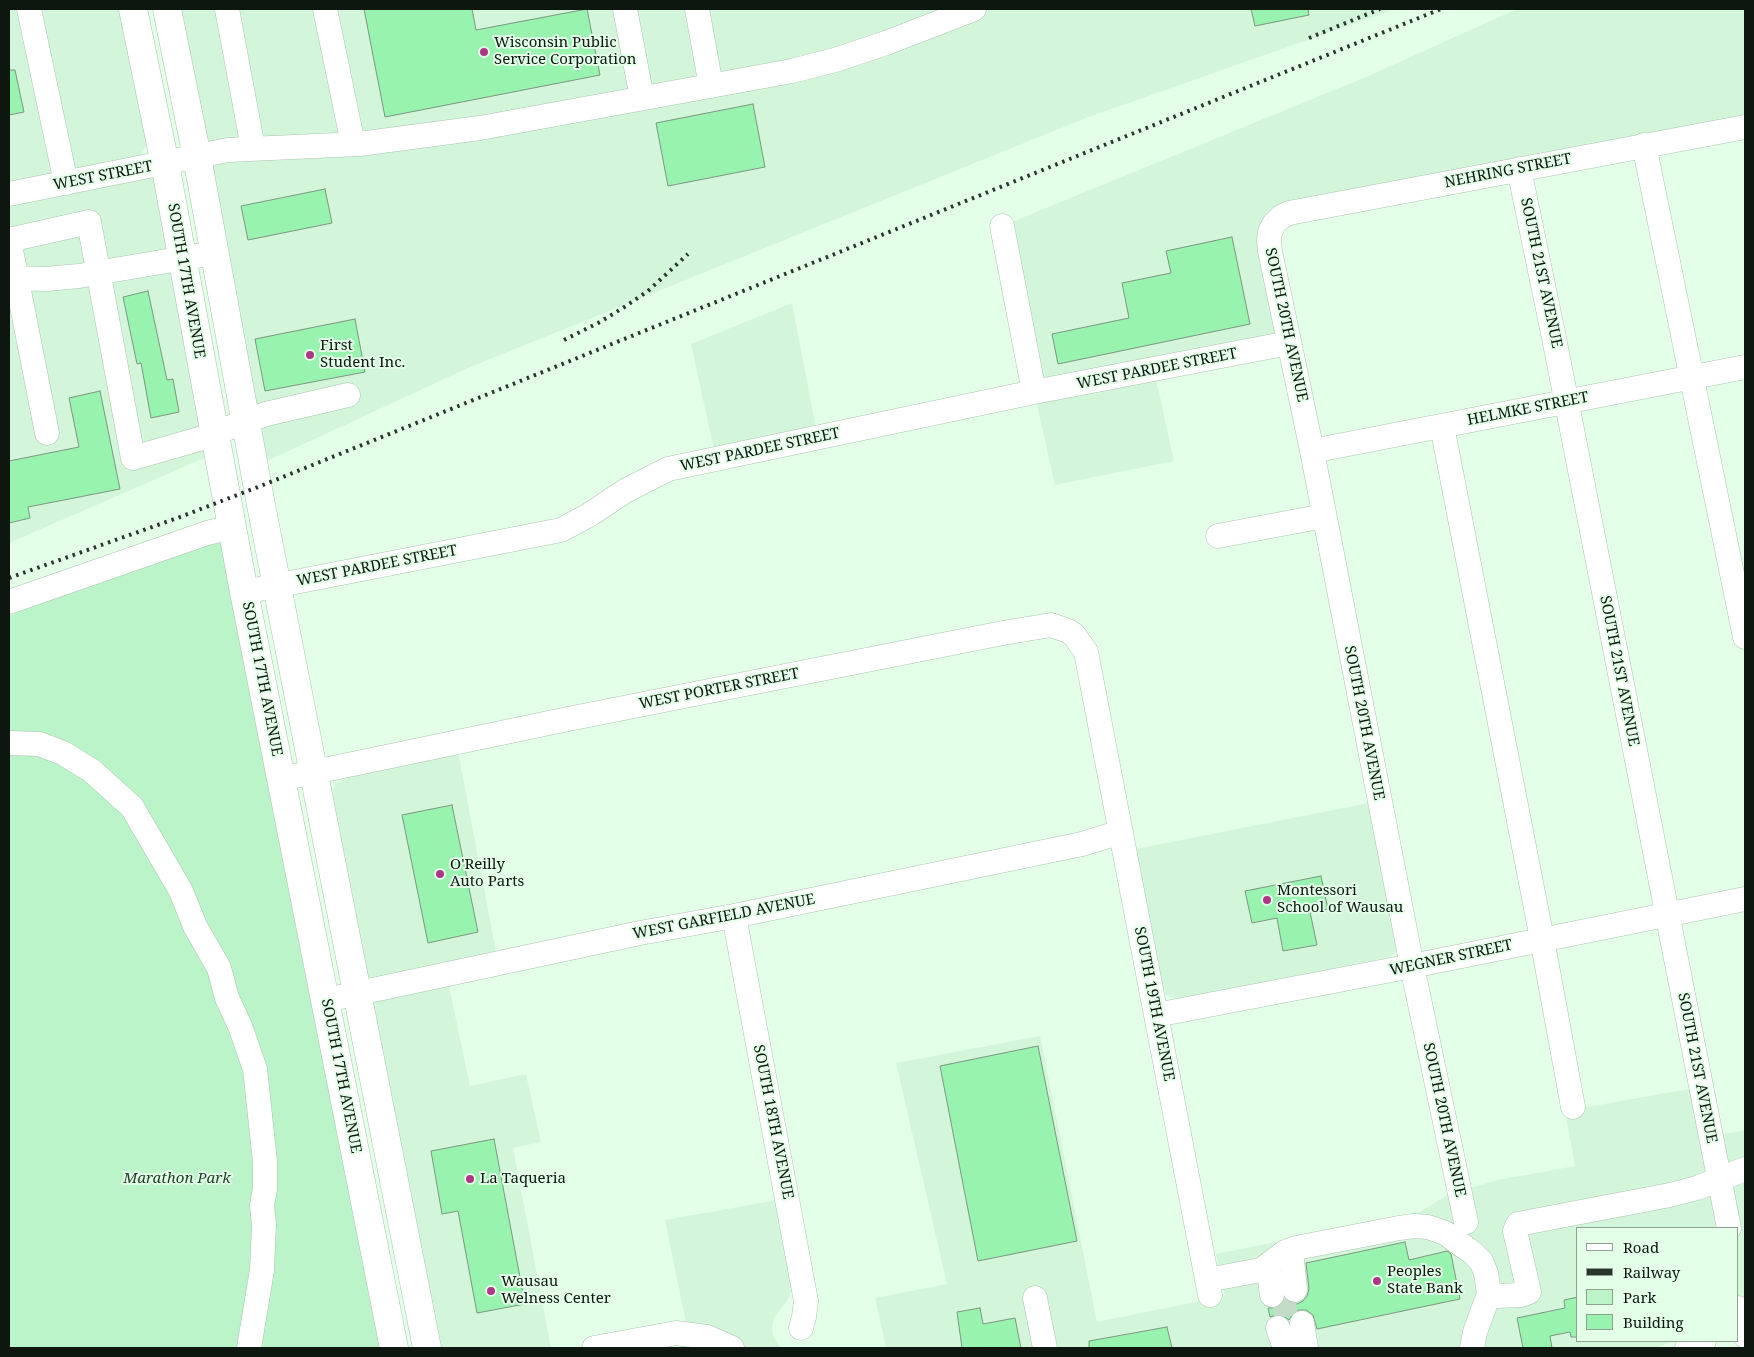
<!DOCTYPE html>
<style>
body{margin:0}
#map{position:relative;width:1754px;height:1357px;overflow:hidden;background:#e3ffe8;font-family:"Noto Serif",serif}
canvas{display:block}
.frame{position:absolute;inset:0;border:10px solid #0d160f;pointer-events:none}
.legend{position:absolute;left:1576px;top:1227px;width:162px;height:115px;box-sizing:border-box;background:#e3ffe8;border:1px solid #8da291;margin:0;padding:6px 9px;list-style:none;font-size:15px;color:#0d160f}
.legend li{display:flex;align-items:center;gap:10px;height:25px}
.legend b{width:25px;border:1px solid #8da291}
</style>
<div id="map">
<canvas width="1754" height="1357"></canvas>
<div class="frame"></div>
<ul class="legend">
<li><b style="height:6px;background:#fff"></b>Road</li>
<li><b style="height:6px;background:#29352c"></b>Railway</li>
<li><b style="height:14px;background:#bbf4c8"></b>Park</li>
<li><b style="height:14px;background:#97f3ae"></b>Building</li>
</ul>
</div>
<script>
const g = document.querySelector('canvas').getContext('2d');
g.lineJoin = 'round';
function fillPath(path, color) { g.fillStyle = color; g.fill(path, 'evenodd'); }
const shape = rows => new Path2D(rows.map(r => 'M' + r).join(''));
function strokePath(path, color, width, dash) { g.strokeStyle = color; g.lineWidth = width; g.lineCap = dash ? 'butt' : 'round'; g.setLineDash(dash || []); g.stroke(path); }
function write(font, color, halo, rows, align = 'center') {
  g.font = font + ' "Noto Serif",serif'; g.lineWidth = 4; g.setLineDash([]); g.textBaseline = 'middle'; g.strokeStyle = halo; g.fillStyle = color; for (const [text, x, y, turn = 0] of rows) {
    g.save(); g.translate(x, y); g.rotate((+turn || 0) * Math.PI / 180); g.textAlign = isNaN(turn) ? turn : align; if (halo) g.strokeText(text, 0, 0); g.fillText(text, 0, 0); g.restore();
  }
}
fillPath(shape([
 [9,9,120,9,147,141,145,148,142,153,138,156,9,182],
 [167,9,1395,9,1086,118,468,368,254,467],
 [1517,9,1745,9,1745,127,1274,224,1289,343,1154,369,1174,461,1055,485,1034,392,1002,226,1366,77],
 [165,164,218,452,9,543,9,195],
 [792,303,818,438,716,459,691,344],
 [458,751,497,957,445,967,470,1086,526,1074,541,1142,513,1148,551,1348,439,1348,331,794,336,784,352,775],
 [1369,803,1397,943,1397,950,1390,957,1177,999,1166,995,1162,985,1136,849],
 [1040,1036,1097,1322,1225,1296,1216,1254,1417,1214,1449,1194,1498,1180,1575,1166,1565,1111,1694,1088,1718,1135,1745,1130,1745,1308,1738,1311,1738,1228,1578,1228,1578,1341,1672,1341,1656,1348,886,1348,875,1298,947,1284,896,1063],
 [783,1199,792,1289,789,1298,774,1318,772,1327,773,1336,781,1348,691,1348,665,1220]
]), '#d3f6da');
fillPath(shape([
 [219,526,383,1348,9,1348,9,616]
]), '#bbf4c8');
const building = shape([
 [364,9,472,9,476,30,587,9,600,75,385,117,364,9],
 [1251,9,1308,9,1309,15,1255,26,1251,9],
 [9,70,15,70,24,112,9,115,9,70],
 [753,104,765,167,668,186,656,123,753,104],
 [325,189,332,223,248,240,241,206,325,189],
 [1232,237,1250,324,1058,364,1052,334,1129,318,1122,283,1171,273,1166,251,1232,237],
 [148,291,167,380,173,379,179,412,151,418,141,363,137,364,123,297,148,291],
 [355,319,365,372,265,391,255,339,355,319],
 [100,391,120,489,28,507,30,518,9,523,9,461,79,447,69,398,100,391],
 [452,805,478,932,428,943,402,815,452,805],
 [1321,876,1328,909,1310,912,1317,945,1283,951,1277,918,1252,923,1245,891,1321,876],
 [1038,1046,1077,1241,978,1261,940,1066,1038,1046],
 [494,1139,525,1304,477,1313,458,1211,442,1214,431,1151,494,1139],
 [1405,1242,1409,1260,1447,1251,1451,1254,1460,1299,1317,1329,1313,1315,1306,1310,1299,1310,1294,1312,1289,1320,1280,1314,1270,1317,1268,1308,1274,1308,1280,1306,1285,1299,1290,1303,1297,1304,1303,1301,1307,1296,1309,1289,1306,1263,1405,1242],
 [1578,1297,1578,1337,1571,1337,1570,1332,1550,1336,1552,1348,1523,1348,1517,1318,1565,1308,1564,1300,1578,1297],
 [980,1308,983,1324,1015,1318,1021,1348,962,1348,957,1312,980,1308],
 [1167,1327,1172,1348,1089,1348,1089,1341,1167,1327]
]);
fillPath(building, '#97f3ae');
strokePath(building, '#7e9783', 1);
strokePath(shape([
 [1282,1293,1288,1326]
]), '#c3dcc7', 24, [24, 12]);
const minor = shape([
 [29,9,66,183],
 [227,9,253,148],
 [325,9,353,144],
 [625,9,642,98],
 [697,9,711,86],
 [1644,145,1745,637],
 [1519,169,1554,338,1729,1228],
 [9,194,228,150,359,144,480,128,792,71,835,60,886,43,974,9],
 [1002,226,1034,392],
 [9,240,89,222,133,458,199,439,266,414,348,395],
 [9,240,47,433],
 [17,278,46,279,79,276,214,253],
 [1442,426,1542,939,1573,1107],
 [1312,451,1745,367],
 [1218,536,1324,516],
 [244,592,561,530,589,515,625,491,668,469,1034,392,1289,343],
 [9,602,207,533,232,527],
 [9,743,39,744,63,753,92,771,132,807,181,891,195,926,219,968,227,998,240,1026,255,1069,265,1162,265,1189,262,1205,264,1225,262,1270,249,1348],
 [281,779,568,719,1003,633,1051,625,1068,631,1074,635,1086,652,1210,1295],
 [734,916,806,1301,804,1317,801,1328],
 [326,1000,640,933,734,916,1082,844,1121,832],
 [1156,1015,1412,966,1745,899],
 [1466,1222,1412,966,1312,451,1270,251,1269,240,1270,232,1274,224,1281,217,1289,213,1745,127],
 [1291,1250,1295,1290],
 [1268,1265,1272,1295],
 [1207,1280,1261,1270,1285,1252,1296,1248,1399,1228,1414,1226,1428,1227,1445,1233,1473,1253,1481,1261,1486,1273,1489,1294,1475,1332,1472,1348],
 [1489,1294,1497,1296,1521,1295,1529,1292,1515,1231,1518,1224,1670,1195,1697,1188,1745,1169],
 [1035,1298,1045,1348],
 [1738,1308,1745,1336],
 [1302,1323,1306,1348],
 [1278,1328,1285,1348],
 [594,1348,676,1333,707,1337,732,1348],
 [1687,1348,1704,1341]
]);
const major = shape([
 [133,9,165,164,244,592,394,1348],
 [167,9,197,157,261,505,427,1348]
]);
strokePath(minor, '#aac4af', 25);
strokePath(major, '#aac4af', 29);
strokePath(minor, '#fff', 24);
strokePath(major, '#fff', 28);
strokePath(shape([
 [1309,38,1380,9],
 [564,340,600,322,626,306,648,291,688,254],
 [9,578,180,517,258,487,1441,9]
]), '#29352c', 4, [2.5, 5]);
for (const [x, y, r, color] of [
 [484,52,5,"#af3587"],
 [310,355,5,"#af3587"],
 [440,874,5,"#af3587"],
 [1267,900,5,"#af3587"],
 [470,1179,5,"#af3587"],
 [1377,1281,5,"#af3587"],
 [491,1291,5,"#af3587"]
]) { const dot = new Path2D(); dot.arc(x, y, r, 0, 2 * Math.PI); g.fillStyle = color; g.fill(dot); strokePath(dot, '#e3ffe8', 2); }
write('15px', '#0d160f', '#e3ffe8', [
 ["Wisconsin Public",494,43],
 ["Service Corporation",494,60],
 ["First",320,346],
 ["Student Inc.",320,363],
 ["O'Reilly",450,865],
 ["Auto Parts",450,882],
 ["Montessori",1277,891],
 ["School of Wausau",1277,908],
 ["La Taqueria",480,1179],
 ["Peoples",1387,1272],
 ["State Bank",1387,1289],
 ["Wausau",501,1282],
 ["Welness Center",501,1299]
], 'left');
write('15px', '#0d160f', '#e3ffe8', [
 ["NEHRING STREET",1508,171,-11],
 ["WEST STREET",103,176,-11],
 ["SOUTH 21ST AVENUE",1541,273,78],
 ["SOUTH 17TH AVENUE",186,281,80],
 ["SOUTH 20TH AVENUE",1286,325,78],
 ["WEST PARDEE STREET",1157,369,-11],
 ["HELMKE STREET",1528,409,-11],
 ["WEST PARDEE STREET",760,450,-12],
 ["WEST PARDEE STREET",377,566,-11],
 ["SOUTH 21ST AVENUE",1619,671,79],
 ["SOUTH 17TH AVENUE",262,679,79],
 ["WEST PORTER STREET",719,689,-11],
 ["SOUTH 20TH AVENUE",1364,723,79],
 ["WEST GARFIELD AVENUE",724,917,-11],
 ["WEGNER STREET",1451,958,-12],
 ["SOUTH 19TH AVENUE",1154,1004,79],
 ["SOUTH 21ST AVENUE",1697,1068,79],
 ["SOUTH 17TH AVENUE",341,1076,79],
 ["SOUTH 20TH AVENUE",1444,1120,78],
 ["SOUTH 18TH AVENUE",773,1122,79]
]);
write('italic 15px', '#183e24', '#e3ffe8', [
 ["Marathon Park",177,1179]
]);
</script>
